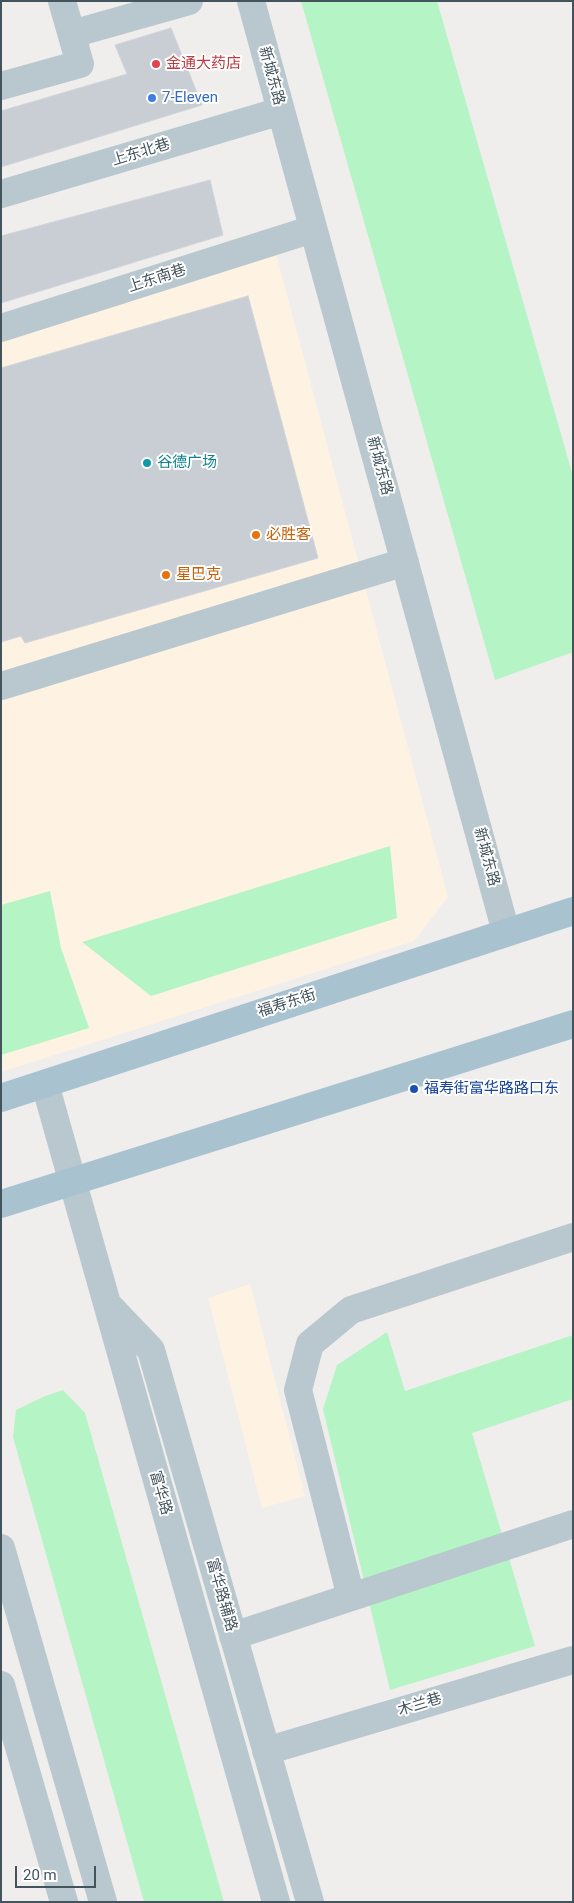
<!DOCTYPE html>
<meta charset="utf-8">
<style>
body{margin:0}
#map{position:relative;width:574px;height:1903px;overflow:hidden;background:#f0eded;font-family:Roboto,sans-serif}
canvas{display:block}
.frame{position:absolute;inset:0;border:2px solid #43545d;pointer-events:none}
.scale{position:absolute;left:15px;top:1866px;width:81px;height:22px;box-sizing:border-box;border:2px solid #43545d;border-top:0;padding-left:6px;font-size:15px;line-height:18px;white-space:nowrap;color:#43545d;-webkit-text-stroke:4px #fff;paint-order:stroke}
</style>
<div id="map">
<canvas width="574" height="1903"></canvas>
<div class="frame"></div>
<div class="scale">20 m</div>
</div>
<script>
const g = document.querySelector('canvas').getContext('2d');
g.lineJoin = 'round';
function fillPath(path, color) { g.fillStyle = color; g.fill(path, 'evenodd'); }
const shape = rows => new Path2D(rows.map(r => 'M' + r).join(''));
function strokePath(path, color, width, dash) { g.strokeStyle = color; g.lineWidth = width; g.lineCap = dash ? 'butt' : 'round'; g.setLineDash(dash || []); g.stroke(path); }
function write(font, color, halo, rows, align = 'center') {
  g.font = font + ' Roboto,"Noto Sans SC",sans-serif'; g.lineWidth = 4; g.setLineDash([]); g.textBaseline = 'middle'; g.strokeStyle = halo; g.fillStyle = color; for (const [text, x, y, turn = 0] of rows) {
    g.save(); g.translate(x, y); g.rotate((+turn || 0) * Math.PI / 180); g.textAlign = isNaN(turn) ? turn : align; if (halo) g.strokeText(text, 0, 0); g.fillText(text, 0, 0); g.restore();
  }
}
fillPath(shape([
 [275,250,448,897,414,941,1,1072,1,332],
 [250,1284,305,1496,262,1508,208,1298]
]), '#fef2e3');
fillPath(shape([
 [301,1,437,1,573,476,573,652,495,680],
 [390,846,397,918,151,996,82,942],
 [50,891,61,948,89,1028,1,1055,1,905],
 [387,1332,405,1391,573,1335,573,1399,472,1433,535,1646,390,1690,323,1409,337,1365],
 [63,1390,85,1413,224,1902,144,1902,13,1437,16,1410,43,1397]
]), '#b5f4c5');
const building = shape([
 [171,28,202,105,1,167,1,111,127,74,115,45,171,28],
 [210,180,223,235,1,303,1,236,210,180],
 [248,296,318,558,25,643,21,636,1,642,1,368,248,296]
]);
fillPath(building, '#c8ced3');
strokePath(building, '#d0d4da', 1);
strokePath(shape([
 [251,1,506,932],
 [72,34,189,1],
 [1,86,80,64,62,1],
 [1,194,281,111],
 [1,328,313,229],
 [1,686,405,562],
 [45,1084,276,1902],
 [108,1305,151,1350,310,1902],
 [1,1548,103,1902],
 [351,1597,298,1390,310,1344,351,1310,573,1237],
 [233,1636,573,1524],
 [1,1685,64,1902],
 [266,1751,573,1660]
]), '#b9c8ce', 28);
strokePath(shape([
 [1,1098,573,911],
 [1,1204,573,1024]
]), '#a9c2d0', 28);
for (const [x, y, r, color] of [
 [156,64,5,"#e0444e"],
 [152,98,5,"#3f7fe0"],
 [147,463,5,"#0f9aa8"],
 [256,535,5,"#e8710a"],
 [166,575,5,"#e8710a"],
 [414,1089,5,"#1a4fb4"]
]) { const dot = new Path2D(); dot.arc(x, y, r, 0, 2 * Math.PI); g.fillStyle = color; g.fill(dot); strokePath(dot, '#fff', 2); }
write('15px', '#be3a42', '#fff', [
 ["金通大药店",166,64]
], 'left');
write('15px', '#43545d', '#fff', [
 ["新城东路",271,76,75],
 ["上东北巷",141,153,-17],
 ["上东南巷",157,279,-18],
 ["新城东路",379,466,75],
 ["新城东路",486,857,75],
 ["福寿东街",287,1004,-18],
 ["富华路",160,1493,74],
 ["富华路辅路",221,1595,74],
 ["木兰巷",420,1705,-17]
]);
write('15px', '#366cbe', '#fff', [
 ["7-Eleven",162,98]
], 'left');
write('15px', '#0d838f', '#fff', [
 ["谷德广场",157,463]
], 'left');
write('15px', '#c56008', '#fff', [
 ["必胜客",266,535],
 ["星巴克",176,575]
], 'left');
write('15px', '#164399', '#fff', [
 ["福寿街富华路路口东",424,1089]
], 'left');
</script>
